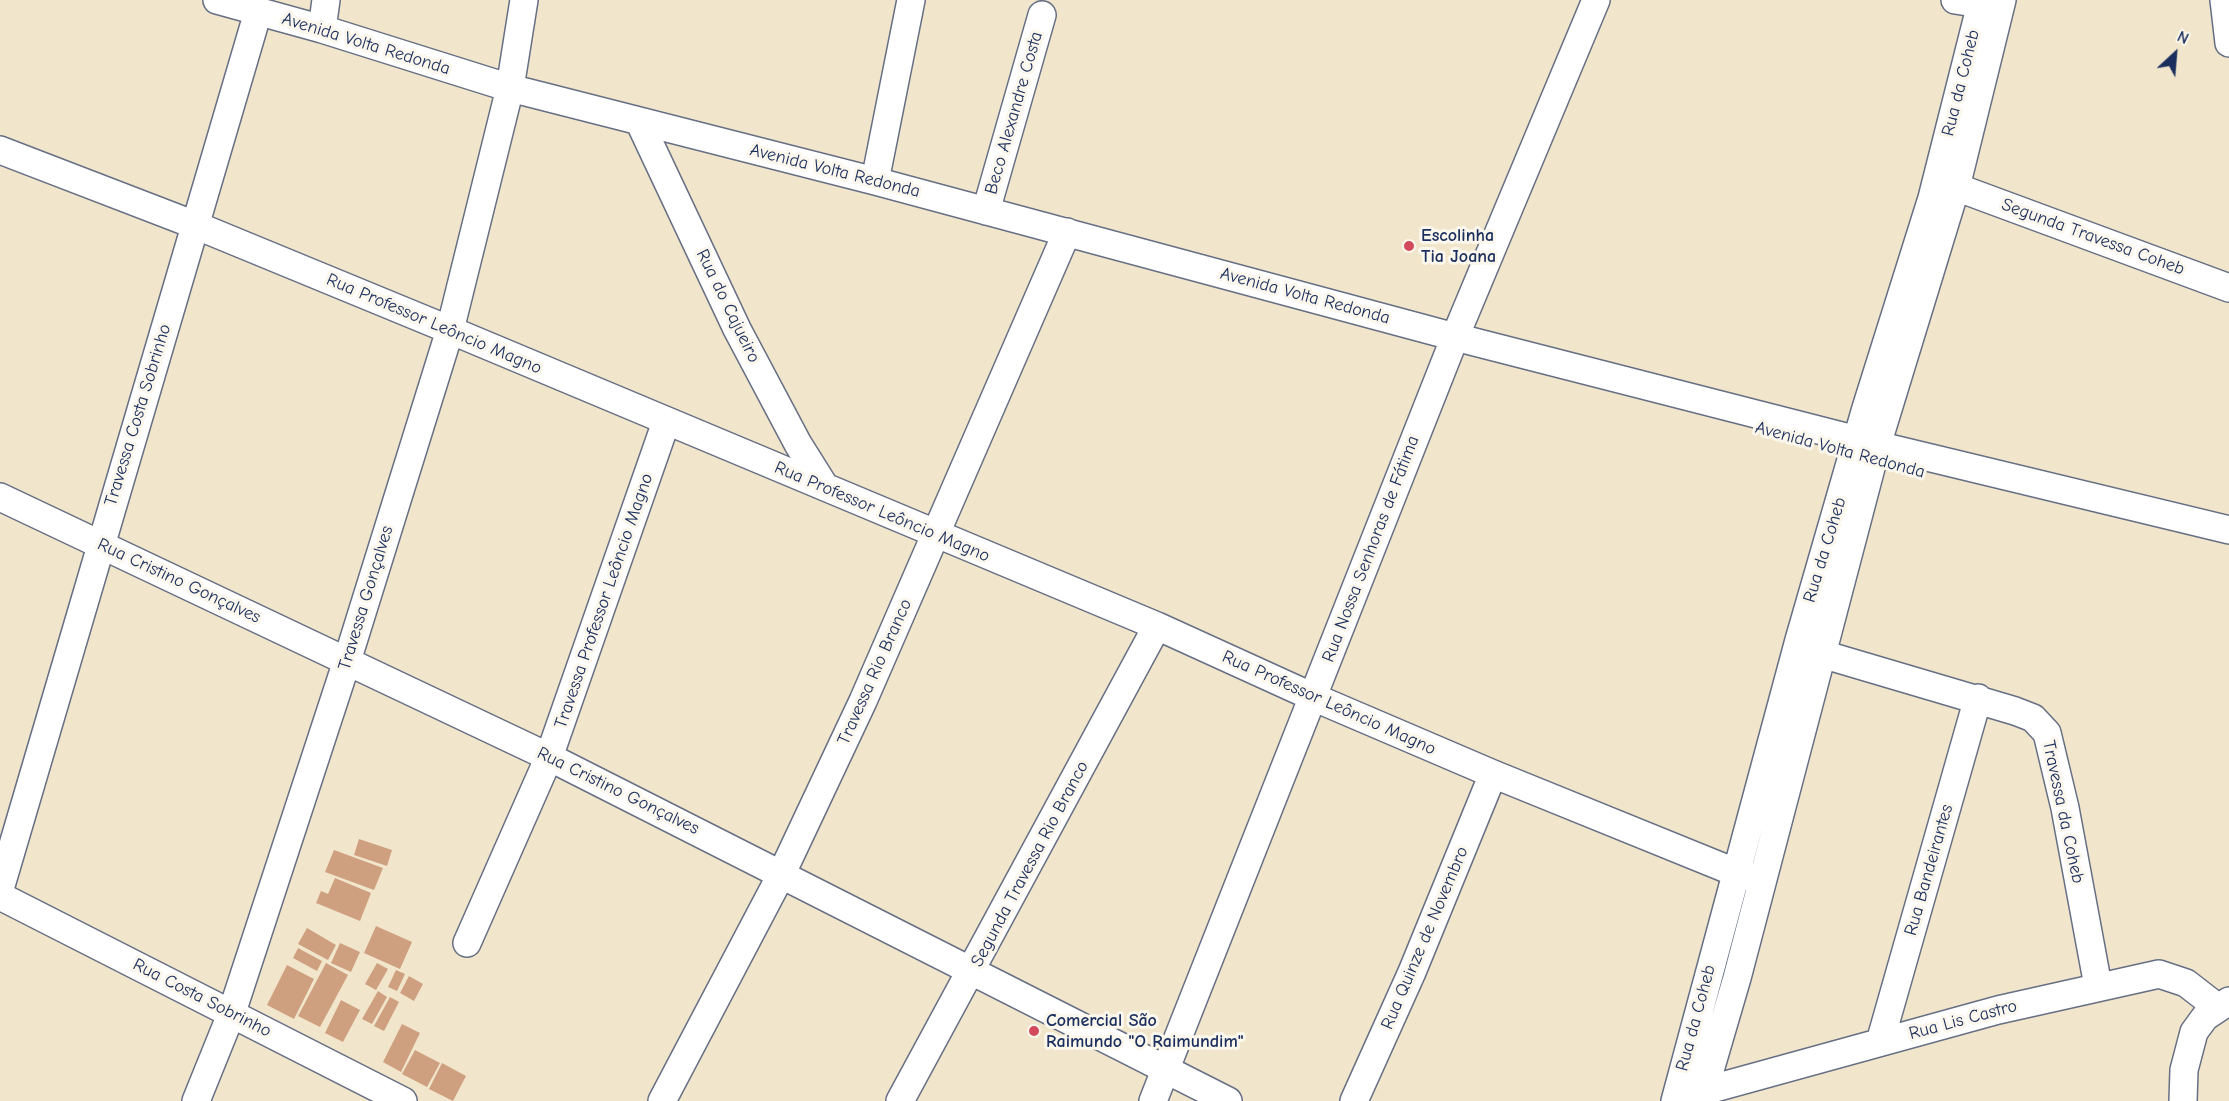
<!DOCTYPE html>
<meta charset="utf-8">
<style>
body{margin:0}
#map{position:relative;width:2229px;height:1101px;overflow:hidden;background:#f1e6cb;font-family:"Comic Neue",sans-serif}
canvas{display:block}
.north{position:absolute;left:2145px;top:24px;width:60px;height:60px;-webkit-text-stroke:4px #fbf7ec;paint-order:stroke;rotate:26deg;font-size:16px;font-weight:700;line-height:24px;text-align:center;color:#1b2f5e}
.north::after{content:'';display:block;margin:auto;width:21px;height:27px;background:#1b2f5e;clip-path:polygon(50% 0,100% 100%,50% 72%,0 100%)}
</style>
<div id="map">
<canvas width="2229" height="1101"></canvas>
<div class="north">N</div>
</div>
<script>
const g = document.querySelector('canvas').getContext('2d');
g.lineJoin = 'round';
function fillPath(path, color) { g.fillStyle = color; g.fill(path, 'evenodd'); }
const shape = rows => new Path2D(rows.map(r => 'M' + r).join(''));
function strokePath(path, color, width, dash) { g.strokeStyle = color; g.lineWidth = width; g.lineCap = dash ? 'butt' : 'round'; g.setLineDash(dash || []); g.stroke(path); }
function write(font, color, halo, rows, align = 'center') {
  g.font = font + ' "Comic Neue",sans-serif'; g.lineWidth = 6; g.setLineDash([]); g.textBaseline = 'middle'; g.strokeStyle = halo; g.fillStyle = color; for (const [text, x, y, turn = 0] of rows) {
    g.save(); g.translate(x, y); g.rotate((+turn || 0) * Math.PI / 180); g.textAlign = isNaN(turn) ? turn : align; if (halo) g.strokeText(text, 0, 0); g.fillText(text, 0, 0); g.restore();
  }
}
fillPath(shape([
 [359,839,392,850,387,866,354,855],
 [334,850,383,868,374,890,325,872],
 [335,878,371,893,360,921,316,903,321,891,328,894],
 [376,926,412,942,400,969,364,953],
 [307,928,336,945,328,960,298,944],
 [340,943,360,952,351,972,331,963],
 [298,948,322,961,317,971,293,958],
 [326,963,348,975,320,1027,298,1016],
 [377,963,388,969,376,990,365,984],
 [287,965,314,979,294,1019,267,1005],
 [396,970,405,974,397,991,388,987],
 [409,976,423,984,414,1001,400,993],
 [378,991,387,997,372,1024,362,1019],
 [390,997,399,1002,384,1031,374,1026],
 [341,1000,360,1010,343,1042,325,1033],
 [402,1024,420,1033,401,1072,383,1062],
 [415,1050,440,1063,427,1087,402,1074],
 [442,1063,466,1076,453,1101,429,1089]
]), '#cfa080');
const minor = shape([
 [217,0,322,29,510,88,875,181,1455,337,1877,445,2229,530],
 [1955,0,1981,4],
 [2224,0,2229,43],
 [322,29,326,0],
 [639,121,737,329,798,444,825,487],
 [0,150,195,225,450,330,1157,626,1313,697,1493,774,1737,873,1762,880],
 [875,181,911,0],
 [1956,187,2229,288],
 [986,211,1042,15],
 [0,497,549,757,1228,1101],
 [1822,654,2015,711,2033,718,2047,733,2065,808,2098,986],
 [0,889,258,12],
 [0,896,403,1101],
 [467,943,549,757,666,422],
 [1880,1042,1978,698],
 [1704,1091,1998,1010,2159,974,2186,983,2217,1007],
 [196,1101,232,1012,347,661,450,330,510,88,524,0],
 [662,1101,782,873,863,701,1067,232],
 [900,1101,1157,626],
 [1153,1101,1455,337,1596,0],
 [1354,1101,1412,972,1493,774],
 [1675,1101,1799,640,1866,408,1932,198,1982,0],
 [1701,1101,1737,978,1877,445,1956,187,2002,0],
 [2183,1101,2184,1070,2194,1032,2205,1017,2229,1001]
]);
strokePath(minor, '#666f84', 30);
strokePath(minor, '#fff', 27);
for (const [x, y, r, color] of [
 [1409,246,6,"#d1495b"],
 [1034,1031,6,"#d1495b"]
]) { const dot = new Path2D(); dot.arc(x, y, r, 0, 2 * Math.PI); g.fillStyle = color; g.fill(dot); strokePath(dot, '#fbf7ec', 2); }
write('18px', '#1b2f5e', '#fbf7ec', [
 ["Avenida Volta Redonda",366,44,17],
 ["Rua da Coheb",1961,83,-76],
 ["Beco Alexandre Costa",1014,113,-74],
 ["Avenida Volta Redonda",835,171,14],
 ["Segunda Travessa Coheb",2093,237,20],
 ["Avenida Volta Redonda",1305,296,15],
 ["Rua do Cajueiro",728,306,64],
 ["Rua Professor Leôncio Magno",434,324,23],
 ["Travessa Costa Sobrinho",138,415,-73],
 ["Avenida Volta Redonda",1840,450,15],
 ["Rua Professor Leôncio Magno",882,512,23],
 ["Rua Nossa Senhoras de Fátima",1371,549,-69],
 ["Rua da Coheb",1825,550,-73],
 ["Rua Cristino Gonçalves",179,581,25],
 ["Travessa Gonçalves",366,598,-73],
 ["Travessa Professor Leôncio Magno",604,601,-71],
 ["Travessa Rio Branco",875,672,-66],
 ["Rua Professor Leôncio Magno",1329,703,24],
 ["Rua Cristino Gonçalves",618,791,26],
 ["Travessa da Coheb",2063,812,78],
 ["Segunda Travessa Rio Branco",1030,864,-62],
 ["Rua Bandeirantes",1929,870,-74],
 ["Rua Quinze de Novembro",1425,938,-67],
 ["Rua Costa Sobrinho",202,998,27],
 ["Rua da Coheb",1696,1018,-75],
 ["Rua Lis Castro",1963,1020,-15]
]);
write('bold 18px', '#1b2f5e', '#fbf7ec', [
 ["Escolinha",1421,236],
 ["Tia Joana",1421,257],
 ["Comercial São",1046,1021],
 ["Raimundo \"O Raimundim\"",1046,1042]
], 'left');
</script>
